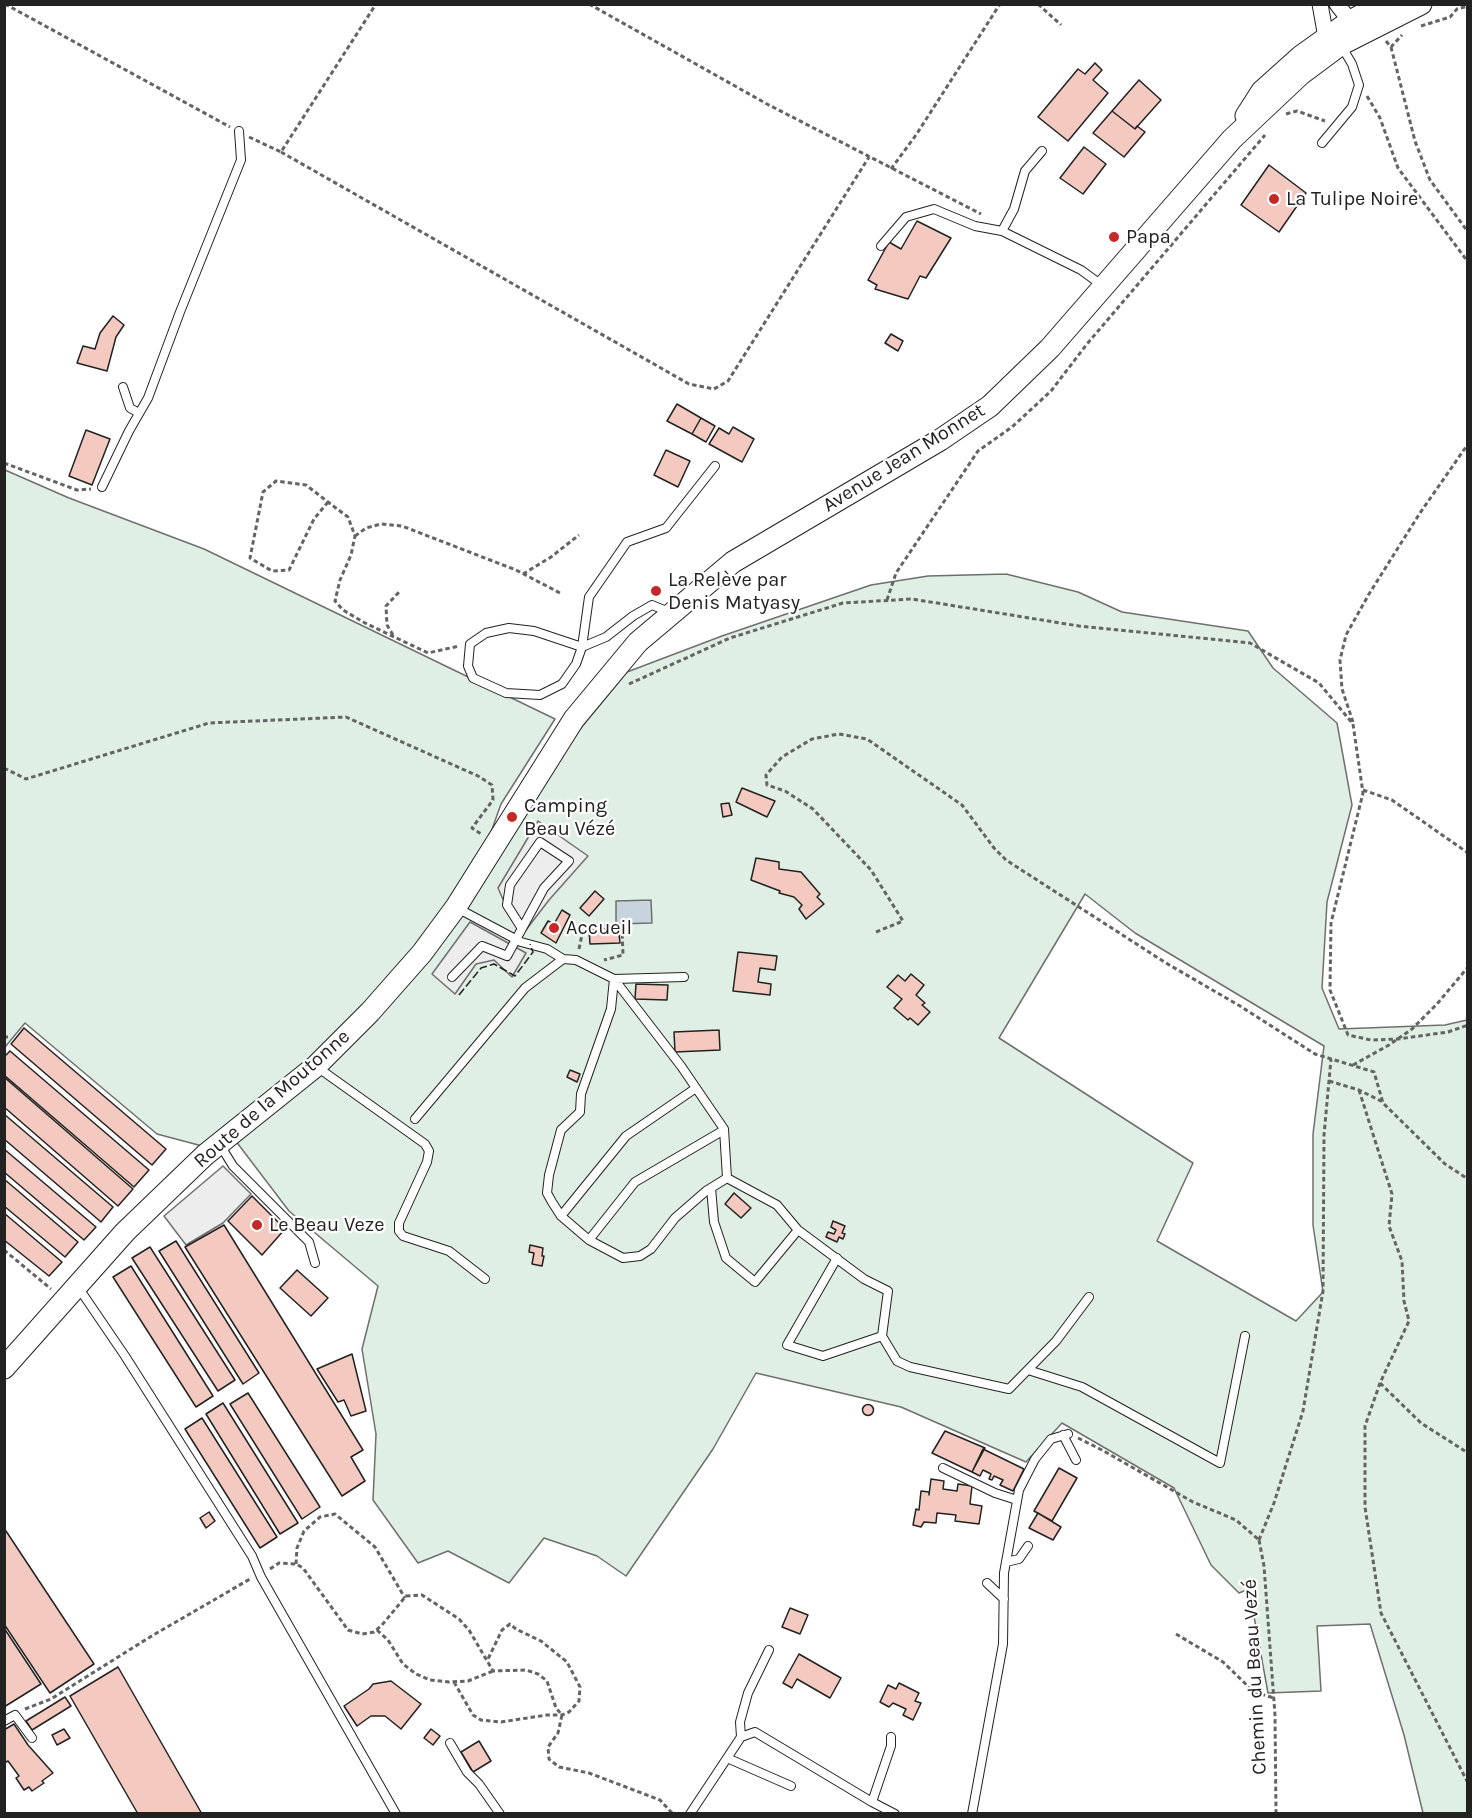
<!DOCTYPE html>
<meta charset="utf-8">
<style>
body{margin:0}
#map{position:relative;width:1472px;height:1818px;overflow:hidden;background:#fff;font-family:Karla,sans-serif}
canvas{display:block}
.frame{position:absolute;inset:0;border:6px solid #222;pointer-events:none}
</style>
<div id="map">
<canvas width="1472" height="1818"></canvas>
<div class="frame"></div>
</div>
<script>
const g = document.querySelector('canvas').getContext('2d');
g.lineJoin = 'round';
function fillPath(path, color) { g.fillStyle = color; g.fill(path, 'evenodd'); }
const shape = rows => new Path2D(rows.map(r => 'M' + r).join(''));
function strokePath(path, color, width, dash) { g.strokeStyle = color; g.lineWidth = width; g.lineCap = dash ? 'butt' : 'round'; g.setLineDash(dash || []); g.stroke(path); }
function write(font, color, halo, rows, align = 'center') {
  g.font = font + ' Karla,sans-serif'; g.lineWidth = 4.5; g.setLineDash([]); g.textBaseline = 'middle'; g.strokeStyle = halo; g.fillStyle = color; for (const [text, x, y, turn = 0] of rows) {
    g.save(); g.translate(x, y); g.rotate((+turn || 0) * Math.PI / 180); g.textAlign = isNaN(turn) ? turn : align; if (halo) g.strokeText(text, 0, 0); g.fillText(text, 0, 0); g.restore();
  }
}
const green = shape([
 [5,470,69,498,204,549,555,719,501,804,485,849,415,953,317,1056,206,1147,157,1134,25,1023,5,1047,5,470],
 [1006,574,1078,592,1122,612,1248,631,1273,668,1337,723,1352,805,1327,902,1322,988,1339,1029,1445,1025,1467,1020,1467,1813,1423,1813,1404,1735,1370,1624,1317,1626,1321,1691,1268,1693,1249,1589,1239,1593,1211,1565,1174,1488,1062,1423,1026,1462,901,1407,756,1373,713,1449,626,1576,597,1556,544,1538,509,1583,448,1551,418,1563,373,1500,376,1434,362,1349,378,1286,289,1211,235,1140,335,1058,500,855,535,801,567,745,627,672,722,636,871,585,928,576,1006,574],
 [1085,894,1135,933,1324,1046,1313,1134,1313,1225,1323,1292,1296,1321,1157,1241,1193,1163,999,1038,1085,894]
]);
fillPath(green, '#e0efe3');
strokePath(green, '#6f6f6f', 1.5);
const parking = shape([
 [538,821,588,856,549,900,526,930,513,922,498,888,538,821],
 [470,922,526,953,512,977,494,960,476,964,455,994,432,974,470,922],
 [223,1166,251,1194,223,1223,186,1245,164,1216,223,1166]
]);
fillPath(parking, '#ededed');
strokePath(parking, '#6f6f6f', 1.5);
const water = shape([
 [651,900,652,923,616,924,616,901,651,900]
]);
fillPath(water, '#c7d3dd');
strokePath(water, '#6f6f6f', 1.5);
const building = shape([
 [1095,63,1102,70,1093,80,1108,93,1068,141,1038,117,1078,69,1085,74,1095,63],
 [1139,80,1161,100,1135,129,1112,111,1139,80],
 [1112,111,1135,129,1137,126,1145,132,1124,157,1093,133,1112,111],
 [1084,147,1106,164,1083,194,1060,178,1084,147],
 [1269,165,1306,193,1279,232,1241,205,1269,165],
 [917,221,951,238,926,278,920,276,908,299,875,289,877,285,868,280,889,242,901,249,917,221],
 [113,316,124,325,116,337,107,371,77,363,83,346,95,349,100,333,113,316],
 [891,334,903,341,898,351,885,343,891,334],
 [677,404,701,418,692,434,667,421,677,404],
 [701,418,715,426,706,442,692,434,701,418],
 [733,427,754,439,742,462,709,444,719,428,729,434,733,427],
 [86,430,110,439,92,485,69,476,86,430],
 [666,450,690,461,678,487,654,475,666,450],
 [742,788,775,801,767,817,736,802,742,788],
 [729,803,732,815,723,817,721,804,729,803],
 [756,858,779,862,779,869,801,872,820,894,817,897,824,904,806,919,799,909,802,905,794,897,779,893,780,891,751,880,756,858],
 [595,891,604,899,589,916,580,908,595,891],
 [562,910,570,915,556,943,541,933,548,921,554,924,562,910],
 [610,928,619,934,620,943,590,944,589,930,610,928],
 [738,952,777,956,775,970,760,968,758,982,771,984,770,995,733,991,738,952],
 [911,974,924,985,916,995,925,1003,922,1005,930,1012,918,1025,910,1018,908,1020,894,1008,902,999,887,987,898,975,905,981,911,974],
 [636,984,668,985,667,1000,635,999,636,984],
 [24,1028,166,1149,152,1165,11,1044,24,1028],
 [719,1030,720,1050,675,1052,674,1032,719,1030],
 [10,1051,149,1170,134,1187,4,1075,4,1057,10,1051],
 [570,1070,580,1074,577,1082,567,1077,570,1070],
 [4,1077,133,1189,118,1206,4,1107,4,1077],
 [4,1114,113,1207,101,1222,4,1139,4,1114],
 [4,1149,96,1227,84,1240,4,1172,4,1149],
 [4,1179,78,1242,65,1257,4,1206,4,1179],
 [734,1193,751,1208,741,1218,725,1204,734,1193],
 [252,1196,285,1229,262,1255,228,1221,252,1196],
 [4,1213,62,1262,49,1276,4,1240,4,1213],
 [833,1221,845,1226,842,1233,845,1234,843,1239,839,1237,837,1242,826,1237,828,1232,834,1234,836,1230,831,1227,833,1221],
 [224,1225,363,1450,351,1457,365,1481,342,1496,185,1247,224,1225],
 [176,1241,259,1373,243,1384,159,1251,176,1241],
 [530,1245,543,1248,542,1256,544,1256,542,1266,532,1264,534,1253,529,1252,530,1245],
 [150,1247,235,1380,218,1391,132,1258,150,1247],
 [131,1266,213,1396,196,1407,113,1277,131,1266],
 [297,1270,328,1298,311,1316,280,1288,297,1270],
 [352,1354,366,1411,351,1416,344,1400,338,1402,317,1369,352,1354],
 [248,1393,320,1507,302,1519,230,1404,248,1393],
 [223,1403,298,1523,280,1534,206,1414,223,1403],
 '862.5 1410a5.5 5.5 0 1 1 11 0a5.5 5.5 0 1 1-11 0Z',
 [202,1418,277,1537,260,1548,185,1429,202,1418],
 [945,1431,985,1448,972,1472,932,1453,945,1431],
 [983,1449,1024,1469,1013,1491,1000,1485,1003,1480,994,1476,992,1480,989,1479,991,1474,983,1470,980,1476,972,1472,983,1449],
 [1059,1468,1077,1478,1052,1521,1034,1511,1059,1468],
 [931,1479,944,1481,943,1489,957,1491,958,1484,972,1486,970,1504,982,1506,979,1524,955,1521,956,1515,937,1513,936,1523,924,1522,921,1527,913,1525,916,1509,919,1510,921,1491,929,1492,929,1495,931,1479],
 [209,1512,215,1521,206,1528,200,1518,209,1512],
 [1038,1513,1061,1527,1053,1540,1029,1528,1038,1513],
 [4,1528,94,1664,50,1693,4,1624,4,1528],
 [790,1608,808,1615,800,1634,782,1627,790,1608],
 [4,1628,41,1684,4,1707,4,1628],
 [799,1654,841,1678,830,1698,797,1679,792,1688,783,1683,799,1654],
 [118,1667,202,1814,138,1814,70,1696,118,1667],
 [391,1681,421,1704,401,1729,385,1716,371,1716,357,1726,344,1706,369,1689,373,1684,391,1681],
 [899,1683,919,1693,915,1701,921,1703,913,1720,903,1715,906,1709,893,1703,889,1707,880,1702,888,1685,896,1689,899,1683],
 [65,1697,71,1706,32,1730,26,1721,65,1697],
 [14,1724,28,1745,53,1773,42,1781,44,1783,32,1791,29,1787,24,1790,16,1778,19,1776,8,1761,4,1763,4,1730,14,1724],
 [64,1729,70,1738,57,1745,52,1735,64,1729],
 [431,1729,440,1736,433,1745,424,1738,431,1729],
 [479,1741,491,1761,473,1772,461,1752,479,1741]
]);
fillPath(building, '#f3c9c0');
strokePath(building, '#222', 1.5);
const lane = shape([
 [1322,143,1352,107,1359,85,1352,64,1342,47],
 [1002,231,1014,209,1025,171,1042,151],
 [881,246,906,217,934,209,975,226,1002,231,1081,270,1103,286],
 [123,387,130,408,139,413],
 [102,487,129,431,148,398,180,312,241,160,239,131],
 [669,612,652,605,633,616,606,637,582,647,589,597,627,542,666,528,715,466],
 [509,628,534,631,582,647,576,664,562,684,540,695,506,693,473,678,468,666,470,644,486,633,509,628],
 [457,908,521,942,547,949,563,959],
 [452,977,482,946,507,956,544,888,569,861,540,842,510,885,507,905,521,927],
 [614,979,611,1009,581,1094,580,1112,561,1130,549,1175,547,1193,552,1202,561,1216,589,1240,623,1258,640,1256,651,1249,675,1218,706,1191,727,1178],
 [614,979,681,1066,724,1129,727,1178],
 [317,1067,425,1144,429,1151,427,1162,399,1223,399,1231,403,1236,449,1251,485,1279],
 [415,1119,525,988,563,959,576,960,614,979,684,977],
 [220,1145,233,1166,309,1242,315,1263],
 [727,1178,777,1205,798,1230,864,1279,888,1291,882,1336,897,1361,910,1367,1009,1389,1056,1341,1089,1297],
 [711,1188,714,1222,726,1258,755,1282,798,1230],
 [561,1216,626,1136,696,1088],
 [589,1240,635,1182,724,1130],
 [837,1258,787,1345,823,1356,882,1336],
 [78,1287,125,1356,252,1556,261,1577,396,1814],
 [1028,1370,1082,1387,1220,1463,1245,1336],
 [1063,1435,1076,1460],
 [943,1468,995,1493,1017,1500],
 [1006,1562,1019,1559,1028,1546],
 [987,1583,1004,1599],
 [4,1721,15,1715,32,1738],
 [741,1737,740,1722,748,1693,769,1650],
 [450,1743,467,1772,479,1784,500,1814],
 [727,1758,791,1786],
 [872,1802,891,1746,891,1737],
 [690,1814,741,1737,755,1732,872,1802,895,1814],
 [972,1814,1003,1644,1004,1573,1019,1490,1035,1459,1051,1439,1068,1434]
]);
const street = shape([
 [1320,4,1325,32,1328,36,1336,38],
 [1337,4,1350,21,1344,29]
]);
const secondary = shape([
 [1246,116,1262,91,1301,56,1350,21,1383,4],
 [4,1368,125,1232,205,1155,316,1066,370,1012,422,953,456,907,574,719,638,642,733,562,940,440,990,406,1050,348,1232,139,1301,74,1340,45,1421,4]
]);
strokePath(lane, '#222', 10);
strokePath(street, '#222', 17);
strokePath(secondary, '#222', 23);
strokePath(shape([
 [5,4,230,127],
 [589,4,767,104,981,214],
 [1038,4,1061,25],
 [1421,26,1450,17,1457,9,1468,6],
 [1386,41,1391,47,1402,35],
 [1391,47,1415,141,1430,180,1468,232],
 [1367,96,1380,118,1398,168,1468,262],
 [1286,114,1297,111,1325,121],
 [249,137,281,152,376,4],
 [281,152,689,384,714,389,728,381,869,157],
 [891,169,916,135,1000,4],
 [4,463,77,490,91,489],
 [328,502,314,519,289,570,272,571,250,558,263,492,276,481,306,485,328,502,348,517,355,536,351,555,340,580,335,601,343,610,365,623,428,653,459,646],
 [355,536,366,528,381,524,402,526,516,570,560,593],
 [523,574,551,557,579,535],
 [887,600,896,573,978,451,1012,427,1051,391,1087,344,1265,135],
 [393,635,387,625,386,606,400,591],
 [629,684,730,638,843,603,912,599,1079,626,1250,643,1319,683,1353,724,1363,793,1331,923,1330,990,1348,1035,1371,1040,1398,1039,1448,1032,1468,1025],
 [1353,722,1342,689,1340,660,1346,635,1369,594,1420,513,1468,444],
 [4,768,26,779,209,723,346,717,478,776,492,785,493,800,472,828,481,834],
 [1363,790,1392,800,1468,853],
 [876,932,903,921,871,870,813,809,785,791,767,785,766,775,782,757,812,739,839,734,867,739,962,805,994,848,1006,860,1166,963,1240,1006,1315,1054,1374,1072,1383,1103,1445,1164,1468,1179],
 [579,949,584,925,613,925,622,931,623,955,604,960],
 [4,1037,8,1037],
 [1353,1065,1389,1045,1412,1029,1437,1004,1468,967],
 [1329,1081,1359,1090,1383,1102],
 [1359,1090,1392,1194,1389,1226,1402,1261,1404,1301,1409,1321,1380,1383,1365,1426,1365,1507,1381,1613,1468,1783],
 [4,1250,51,1289],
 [1380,1383,1421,1423,1468,1453],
 [1078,1438,1102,1450,1193,1502,1236,1520,1259,1540],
 [1259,1540,1274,1503,1303,1411,1323,1291,1324,1135,1331,1059],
 [1259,1540,1264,1566,1275,1715,1276,1814],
 [296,1564,297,1548,304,1531,320,1517,335,1514,375,1547,405,1598],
 [270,1569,279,1563,296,1564,303,1568,348,1630,362,1634,374,1632,382,1625,406,1596,422,1595,459,1619,469,1630,493,1671,526,1670,538,1674,547,1681,556,1708,562,1715,558,1733,548,1747,549,1759,559,1767,589,1773,660,1800,673,1814],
 [377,1630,388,1640,403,1664,416,1674,430,1680,449,1682,468,1681,493,1671],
 [1176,1634,1223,1662,1254,1692,1274,1698],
 [454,1682,473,1715,481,1720,501,1722,547,1715,562,1715,569,1712,579,1701,580,1687,567,1662,541,1641,516,1629,510,1624,502,1630,487,1661],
 [25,1709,51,1699,150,1637,250,1579]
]), '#646464', 3, [4.5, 3]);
strokePath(lane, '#fff', 8);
strokePath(street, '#fff', 15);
strokePath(secondary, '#fff', 21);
strokePath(shape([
 [459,995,481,968,494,964,515,976,533,952,530,944]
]), '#222', 1.5, [8, 3]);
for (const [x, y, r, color] of [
 [1274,199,6,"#c62828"],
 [1114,237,6,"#c62828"],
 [656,591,6,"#c62828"],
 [512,817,6,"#c62828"],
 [554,928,6,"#c62828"],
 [257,1225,6,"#c62828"]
]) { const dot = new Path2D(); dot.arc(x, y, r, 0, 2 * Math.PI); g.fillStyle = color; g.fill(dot); strokePath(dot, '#fff', 2); }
write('20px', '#222', '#fff', [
 ["La Tulipe Noire",1286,199],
 ["Papa",1126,237],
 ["La Relève par",668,580],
 ["Denis Matyasy",668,603],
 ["Camping",524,806],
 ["Beau Vézé",524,829],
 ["Accueil",566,928],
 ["Le Beau Veze",269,1225]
], 'left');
write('20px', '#222', '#fff', [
 ["Avenue Jean Monnet",904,458,-32],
 ["Route de la Moutonne",272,1099,-41],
 ["Chemin du Beau Vezé",1255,1677,-93]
]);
</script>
